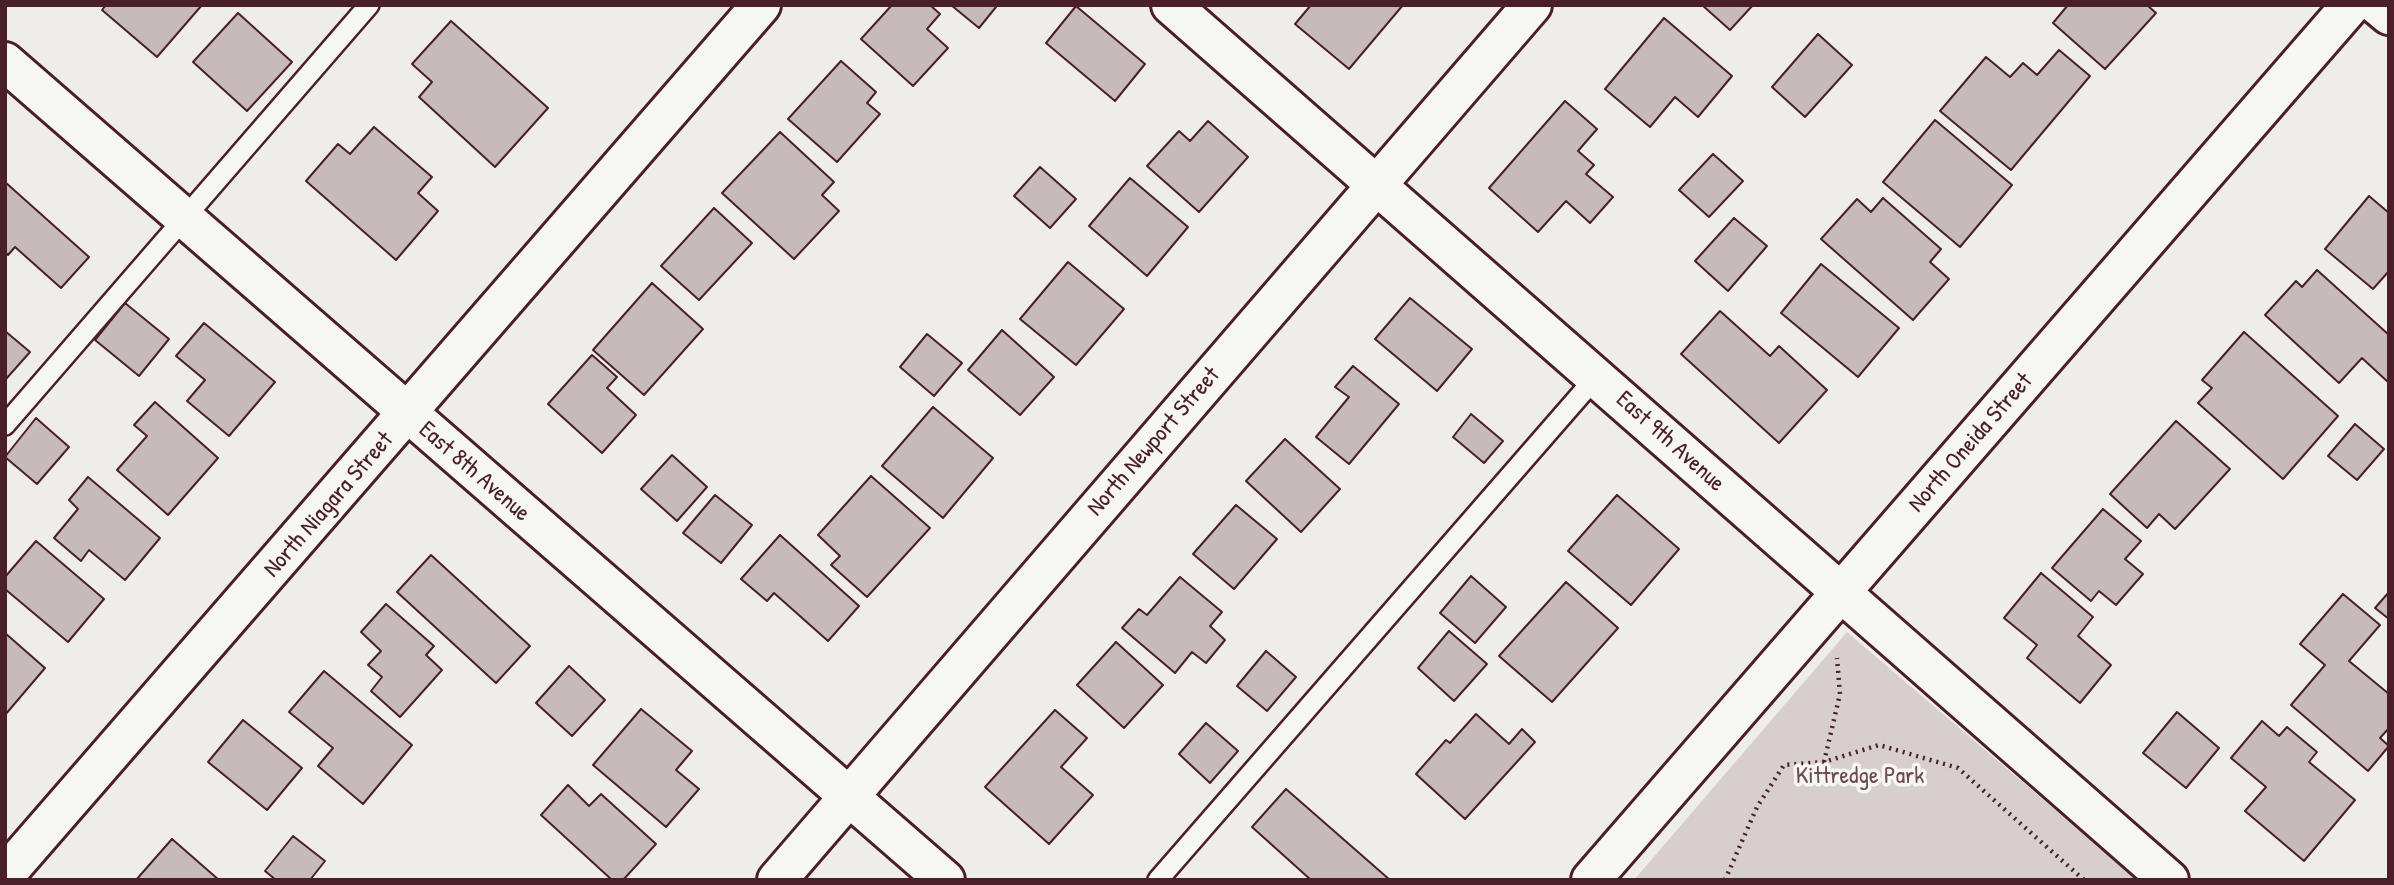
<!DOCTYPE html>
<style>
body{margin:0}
#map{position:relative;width:2394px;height:885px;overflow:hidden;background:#efedea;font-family:"Patrick Hand",sans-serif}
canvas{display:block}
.frame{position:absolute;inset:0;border:7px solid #4a1f2b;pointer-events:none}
</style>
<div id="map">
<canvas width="2394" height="885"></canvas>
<div class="frame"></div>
</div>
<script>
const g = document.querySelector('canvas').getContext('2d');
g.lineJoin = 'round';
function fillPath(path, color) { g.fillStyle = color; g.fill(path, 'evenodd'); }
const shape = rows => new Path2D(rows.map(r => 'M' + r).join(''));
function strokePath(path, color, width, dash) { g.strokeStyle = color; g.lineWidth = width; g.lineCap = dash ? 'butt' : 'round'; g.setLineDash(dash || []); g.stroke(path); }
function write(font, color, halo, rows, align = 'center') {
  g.font = font + ' "Patrick Hand",sans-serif'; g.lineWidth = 7; g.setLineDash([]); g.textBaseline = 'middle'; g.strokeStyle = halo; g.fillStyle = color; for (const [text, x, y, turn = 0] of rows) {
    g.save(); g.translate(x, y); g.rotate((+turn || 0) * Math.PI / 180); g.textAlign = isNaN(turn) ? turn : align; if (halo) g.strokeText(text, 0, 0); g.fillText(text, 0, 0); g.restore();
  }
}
fillPath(shape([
 [1847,632,2137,880,1634,880]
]), '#d7cfce');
const building = shape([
 [106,5,202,5,157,57,102,10,106,5],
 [892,5,930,5,940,14,927,29,948,48,913,86,861,39,892,5],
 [951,5,995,5,996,7,979,28,951,5],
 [1311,5,1403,5,1349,69,1295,24,1311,5],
 [1702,5,1753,5,1730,30,1702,5],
 [2068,5,2147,5,2156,13,2105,69,2053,23,2068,5],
 [1076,6,1145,64,1115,101,1046,43,1076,6],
 [238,13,292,62,247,111,193,62,238,13],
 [1664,18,1732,76,1698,117,1675,97,1650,127,1605,89,1664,18],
 [451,21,548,108,495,167,419,97,432,82,412,64,451,21],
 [1818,34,1852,65,1805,117,1772,87,1818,34],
 [2059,50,2090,76,2011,170,1940,111,1986,57,2010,77,2023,63,2037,75,2059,50],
 [841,61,876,92,867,103,880,114,837,162,788,119,841,61],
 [1565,101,1597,129,1578,151,1594,165,1586,174,1613,197,1590,223,1566,201,1538,232,1489,188,1565,101],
 [1935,120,2012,185,1960,247,1883,182,1935,120],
 [1208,121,1248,157,1199,212,1147,166,1179,131,1190,141,1208,121],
 [374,127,432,177,418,193,438,211,396,260,306,181,338,144,350,154,374,127],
 [780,132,834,182,822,195,839,211,794,259,722,193,780,132],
 [1713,154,1743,181,1709,217,1679,190,1713,154],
 [1040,167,1076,199,1050,228,1014,196,1040,167],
 [1130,178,1188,227,1147,276,1089,226,1130,178],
 [5,182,89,257,61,288,15,247,8,255,5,252,5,182],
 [2369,196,2389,213,2389,271,2373,289,2325,249,2369,196],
 [1883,198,1941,249,1930,262,1949,279,1913,320,1821,239,1857,199,1871,212,1883,198],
 [714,208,752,243,699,300,661,266,714,208],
 [1734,218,1767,246,1728,291,1695,261,1734,218],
 [1068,262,1124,309,1076,365,1020,319,1068,262],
 [1821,264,1899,328,1858,377,1781,313,1821,264],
 [2317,270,2389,335,2389,383,2362,358,2339,383,2265,315,2296,281,2302,287,2317,270],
 [652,283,703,329,644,395,593,350,652,283],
 [1410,298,1472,349,1437,391,1375,339,1410,298],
 [125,303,169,339,139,376,95,340,125,303],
 [1720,311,1770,356,1779,346,1827,390,1779,443,1681,354,1720,311],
 [204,323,275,382,229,436,187,401,205,380,176,356,204,323],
 [1002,330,1054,377,1020,415,968,370,1002,330],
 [5,331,30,352,6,379,5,378,5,331],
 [2244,332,2338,416,2283,479,2198,403,2212,388,2202,380,2244,332],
 [927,334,962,363,934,396,900,367,927,334],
 [592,355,617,377,607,388,636,415,602,453,548,404,592,355],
 [1353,366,1399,404,1349,464,1316,437,1349,397,1335,387,1353,366],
 [155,402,218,458,168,515,117,470,147,436,134,425,155,402],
 [933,407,993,458,943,518,882,466,933,407],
 [1471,414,1503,441,1484,463,1453,437,1471,414],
 [36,418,69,447,37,484,5,457,36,418],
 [2176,421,2230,469,2175,529,2159,514,2147,528,2110,494,2176,421],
 [2355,424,2384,449,2357,480,2328,456,2355,424],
 [1285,439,1340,489,1301,532,1246,481,1285,439],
 [672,455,707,487,677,521,641,489,672,455],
 [871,476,930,528,867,597,831,565,840,556,818,535,871,476],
 [88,477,160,538,125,580,89,550,81,561,54,538,78,509,69,500,88,477],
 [715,495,752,525,721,563,683,533,715,495],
 [1617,495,1679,549,1631,605,1568,551,1617,495],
 [1236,505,1277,539,1234,589,1193,554,1236,505],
 [2103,509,2141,541,2125,559,2143,574,2116,605,2099,591,2091,601,2052,568,2103,509],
 [780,535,859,606,828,641,774,593,767,601,741,579,780,535],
 [36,541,104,599,68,642,5,589,5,577,36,541],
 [431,555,530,646,496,683,397,592,431,555],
 [2041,573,2093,617,2078,636,2111,665,2080,703,2027,658,2037,645,2004,618,2041,573],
 [1471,576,1506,607,1475,643,1440,613,1471,576],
 [1180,577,1222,612,1210,626,1225,640,1206,663,1192,652,1175,673,1122,628,1139,609,1147,615,1180,577],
 [1566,582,1618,628,1552,702,1499,656,1566,582],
 [2389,592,2389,619,2375,608,2389,592],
 [2343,594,2380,625,2349,661,2389,694,2389,728,2380,738,2389,746,2368,771,2291,705,2325,665,2300,644,2343,594],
 [386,604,434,646,426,655,442,670,400,717,371,691,382,677,368,665,381,651,361,632,386,604],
 [1449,631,1487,664,1454,701,1418,668,1449,631],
 [5,633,45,668,5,715,5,633],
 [1116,642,1163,685,1124,728,1077,685,1116,642],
 [1266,651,1296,677,1267,711,1237,686,1266,651],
 [569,666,605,700,572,736,536,703,569,666],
 [324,671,412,745,363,804,318,766,333,748,289,712,324,671],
 [641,709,692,751,676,770,699,789,666,827,593,765,641,709],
 [1055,710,1087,738,1061,767,1093,795,1049,844,985,787,1055,710],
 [2177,712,2219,748,2186,788,2143,753,2177,712],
 [1476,714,1509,744,1522,729,1535,742,1465,819,1416,774,1446,740,1450,743,1476,714],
 [243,720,302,768,267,810,208,762,243,720],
 [2262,721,2279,736,2287,727,2317,752,2309,762,2355,800,2304,861,2245,811,2266,787,2231,758,2262,721],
 [1206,723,1238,751,1210,783,1179,754,1206,723],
 [568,785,589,806,601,794,656,844,623,880,612,880,541,815,568,785],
 [1286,789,1390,880,1311,880,1252,827,1286,789],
 [293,836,325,861,310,880,276,880,265,871,293,836],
 [172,839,219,880,136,880,172,839]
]);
fillPath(building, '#c6babb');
strokePath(building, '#4a1f2b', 2);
const lane = shape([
 [5,425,369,5],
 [1158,880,1597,376]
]);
const street = shape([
 [1171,5,2169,880],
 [2377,5,2389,15],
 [5,875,761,5],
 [777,880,1532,5]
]);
const secondary = shape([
 [5,62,945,880],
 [1591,880,2351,5]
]);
strokePath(lane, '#4a1f2b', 24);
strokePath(street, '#4a1f2b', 44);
strokePath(secondary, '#4a1f2b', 44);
strokePath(shape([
 [1824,762,1840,694,1837,658],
 [1725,880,1757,807,1784,765,1824,762,1879,745,1958,768,2084,880]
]), '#4a1f2b', 4.5, [2, 5]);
strokePath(lane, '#f6f6f2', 19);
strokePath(street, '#f6f6f2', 38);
strokePath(secondary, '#f6f6f2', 38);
write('24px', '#4a1f2b', '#f6f6f2', [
 ["North Newport Street",1154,442,-49],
 ["East 9th Avenue",1670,442,42],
 ["North Oneida Street",1971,443,-49],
 ["East 8th Avenue",474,472,41],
 ["North Niagara Street",329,505,-49]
]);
write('24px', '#6d4b54', '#f6f6f2', [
 ["Kittredge Park",1860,777]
]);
</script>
